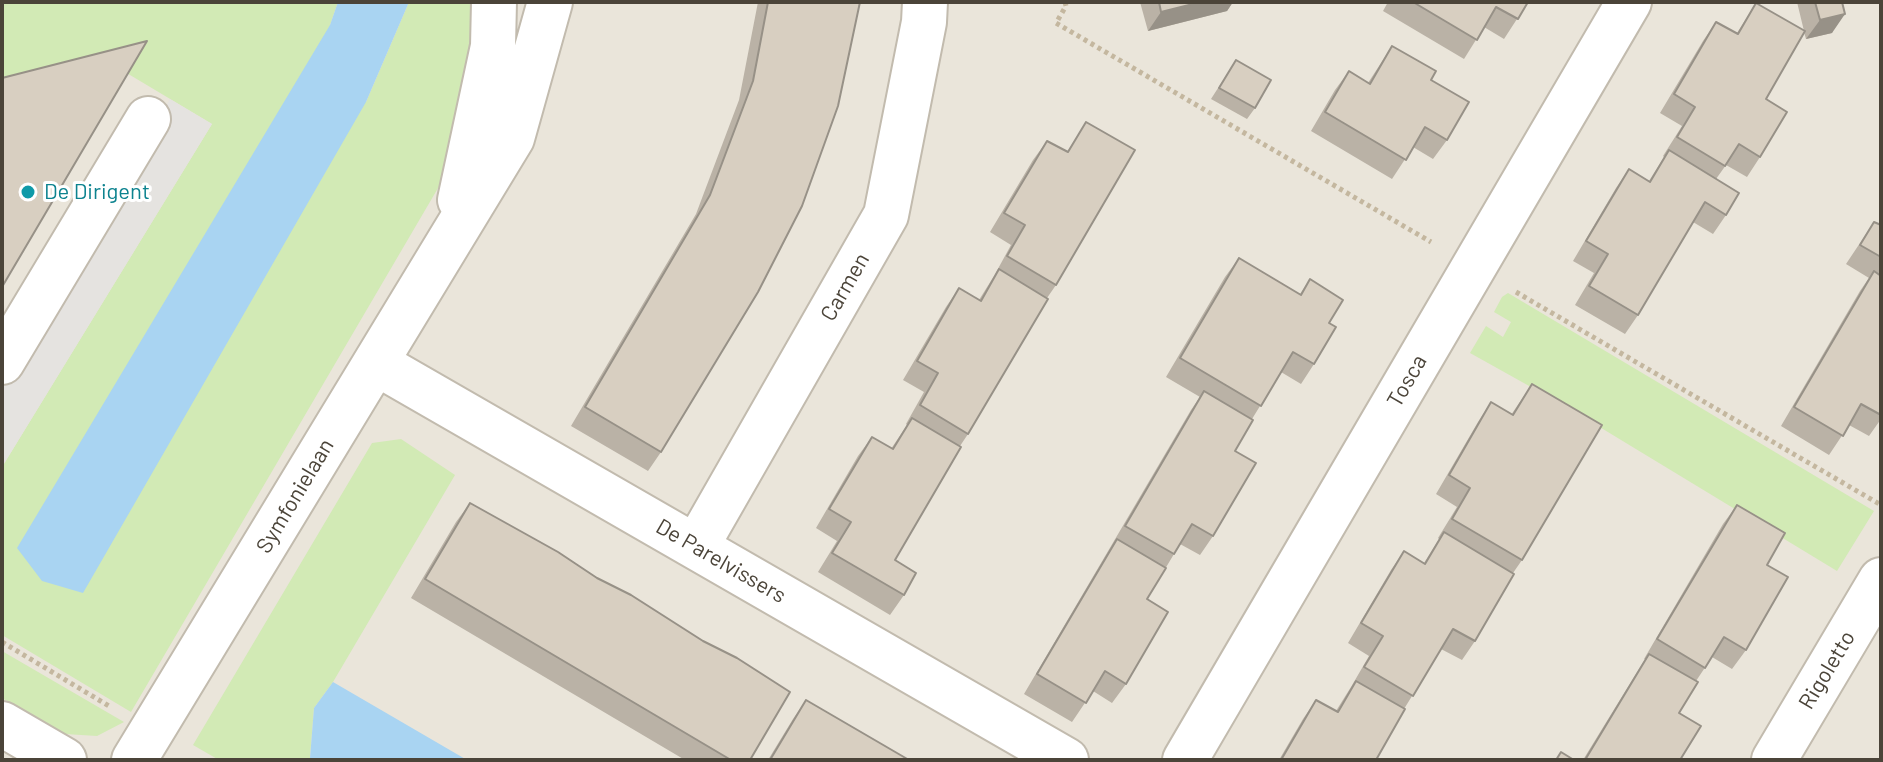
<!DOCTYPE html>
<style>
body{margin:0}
#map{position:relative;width:1883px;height:762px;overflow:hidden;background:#f6f3ec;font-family:Barlow,sans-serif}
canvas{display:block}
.frame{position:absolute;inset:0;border:4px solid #4b4439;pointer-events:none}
</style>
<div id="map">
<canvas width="1883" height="762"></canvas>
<div class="frame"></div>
</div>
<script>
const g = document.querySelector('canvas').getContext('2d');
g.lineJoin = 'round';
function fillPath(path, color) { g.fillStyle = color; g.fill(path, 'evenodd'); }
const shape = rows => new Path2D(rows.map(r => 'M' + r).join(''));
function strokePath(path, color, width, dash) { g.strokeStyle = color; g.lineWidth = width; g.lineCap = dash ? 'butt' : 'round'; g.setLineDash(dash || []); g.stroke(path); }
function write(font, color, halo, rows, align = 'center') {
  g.font = font + ' Barlow,sans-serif'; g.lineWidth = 6; g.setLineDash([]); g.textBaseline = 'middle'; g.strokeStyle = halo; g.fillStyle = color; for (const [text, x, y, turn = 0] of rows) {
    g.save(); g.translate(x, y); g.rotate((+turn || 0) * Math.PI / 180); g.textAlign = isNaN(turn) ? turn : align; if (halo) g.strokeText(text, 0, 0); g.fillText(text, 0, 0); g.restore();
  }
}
fillPath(shape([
 [2,2,1881,2,1881,760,2,760]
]), '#eae5da');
fillPath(shape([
 [338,2,330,25,366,102,409,2,476,2,475,70,441,183,131,712,2,635,2,467,212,124,125,72,2,100,2,3],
 [1508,293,1874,511,1837,571,1565,406,1470,353,1486,326,1503,337,1511,322,1494,312,1502,297],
 [401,439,455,475,333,682,314,708,310,757,314,760,219,760,193,745,372,443],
 [2,651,124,722,97,736,65,734,2,698]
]), '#d2eab5');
fillPath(shape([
 [170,99,212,124,2,467,2,390]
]), '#e5e3e0');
fillPath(shape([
 [338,2,409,2,366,102,83,593,42,581,17,548,330,25],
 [333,682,467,760,314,760,310,758,314,708]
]), '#a9d4f2');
const minor = shape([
 [460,200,493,46,494,2],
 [2,362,148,119],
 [376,363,1066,760],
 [696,547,886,215,924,22,925,2],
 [2,724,64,760],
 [134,760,512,138,550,2],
 [1185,760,1629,2],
 [1774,760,1881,580]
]);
strokePath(minor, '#c2bbae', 48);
strokePath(shape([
 [1065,2,1066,6,1056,23,1431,242],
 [1516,292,1881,505],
 [2,642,109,706]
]), '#c4b79f', 5, [4, 4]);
strokePath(minor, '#fff', 44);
fillPath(shape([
 [758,2,860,2,661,452,648,471,571,426,696,214,739,100],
 [1140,2,1233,2,1227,11,1148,31],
 [1388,2,1528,2,1504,39,1484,27,1464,59,1383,11],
 [1797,2,1851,2,1843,4,1832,33,1806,39,1804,32,1766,99,1760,157,1747,177,1726,165,1716,179,1726,215,1713,234,1693,222,1638,315,1625,334,1575,305,1594,273,1573,261,1616,188,1629,169,1649,181,1664,157,1663,156,1682,126,1660,113,1703,41,1716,22,1737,33,1756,3,1804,31],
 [1392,46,1431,80,1447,140,1433,159,1413,147,1392,179,1311,131,1335,90,1349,71,1368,83],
 [1236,60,1255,108,1247,119,1211,99],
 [1086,122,1056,285,1047,298,968,434,960,446,895,560,904,595,890,615,818,572,837,541,816,528,858,456,872,437,891,449,907,425,906,424,924,392,903,380,946,307,959,288,979,300,994,276,1011,245,990,232,1033,160,1047,141,1067,152],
 [1874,222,1881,225,1881,419,1869,436,1849,425,1829,455,1781,426,1860,291,1869,278,1846,264],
 [1239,258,1300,294,1310,279,1329,323,1314,364,1301,384,1281,372,1252,419,1235,451,1213,536,1200,555,1180,544,1147,599,1126,684,1112,703,1093,691,1072,722,1024,694,1191,410,1200,397,1166,377,1225,277],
 [1532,384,1522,560,1513,573,1475,641,1462,660,1441,649,1404,709,1376,760,1279,760,1303,719,1316,700,1336,711,1351,687,1369,656,1348,643,1391,570,1404,551,1424,563,1439,539,1438,538,1457,507,1436,494,1478,422,1491,402,1511,415],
 [470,503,750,760,685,760,411,598,456,522],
 [1737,505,1767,565,1746,650,1732,669,1712,657,1696,681,1679,713,1680,760,1583,760,1645,659,1644,659,1723,524],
 [806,700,909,760,768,760,793,719]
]), '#bab2a6');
fillPath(shape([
 [1201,2,1233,2,1227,11,1148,31,1161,12],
 [1845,14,1832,33,1806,39,1820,20]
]), '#979187');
const building = shape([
 [768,2,860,2,838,106,802,206,758,292,661,452,585,407,710,195,753,81,768,2],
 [1159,2,1201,2,1161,12,1159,2],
 [1413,2,1528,2,1518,19,1496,7,1477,40,1413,2],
 [1815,2,1842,2,1845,14,1820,20,1815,2],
 [1756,3,1805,31,1766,99,1787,112,1760,157,1739,144,1725,166,1677,137,1695,107,1674,94,1716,22,1738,34,1756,3],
 [147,41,2,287,2,78,147,41],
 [1392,46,1436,71,1431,80,1469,102,1447,140,1425,127,1406,160,1325,112,1349,71,1370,84,1392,46],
 [1236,60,1271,80,1255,108,1219,88,1236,60],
 [1086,122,1135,150,1056,285,1007,256,1025,225,1004,213,1047,141,1068,152,1086,122],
 [1669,150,1739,193,1726,215,1705,202,1638,315,1589,286,1608,254,1586,241,1629,169,1650,182,1669,150],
 [1874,222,1881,225,1881,257,1860,245,1874,222],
 [1239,258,1301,295,1310,279,1343,300,1329,323,1336,327,1314,364,1293,352,1261,406,1180,358,1239,258],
 [999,269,1048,299,968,434,920,405,938,373,917,361,959,288,981,301,999,269],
 [1874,271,1881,276,1881,415,1861,404,1843,436,1794,407,1874,271],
 [1532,384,1602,425,1522,560,1452,519,1470,488,1449,475,1491,402,1513,415,1532,384],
 [1204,391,1253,420,1235,451,1256,463,1213,536,1192,524,1174,554,1125,526,1204,391],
 [912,418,961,447,895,560,916,573,904,595,832,553,851,522,829,509,872,437,893,449,912,418],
 [470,503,558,552,597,578,631,595,703,641,737,658,790,692,750,760,731,760,425,579,470,503],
 [1737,505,1785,533,1767,565,1788,577,1746,650,1724,637,1705,668,1657,639,1737,505],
 [1444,532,1514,574,1475,641,1453,629,1413,696,1364,667,1383,636,1361,623,1404,551,1425,564,1444,532],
 [1117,539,1166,568,1147,599,1168,612,1126,684,1105,671,1086,703,1037,674,1117,539],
 [1649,654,1698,682,1679,713,1701,726,1680,760,1585,760,1649,654],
 [1356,681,1405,709,1376,760,1281,760,1316,700,1338,712,1356,681],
 [806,700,909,760,770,760,806,700],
 [1561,752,1574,760,1556,760,1561,752]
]);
fillPath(building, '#d8cfc1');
strokePath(building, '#979187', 2);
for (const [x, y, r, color] of [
 [28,192,8,"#0f9aa8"]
]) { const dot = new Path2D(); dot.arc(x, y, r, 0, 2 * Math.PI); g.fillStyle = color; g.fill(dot); strokePath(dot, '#fff', 3); }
write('22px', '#0d838f', '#fff', [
 ["De Dirigent",44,192]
], 'left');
write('22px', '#4b4439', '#fff', [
 ["Carmen",845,287,-60],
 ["Tosca",1407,381,-60],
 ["Symfonielaan",295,496,-59],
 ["De Parelvissers",721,561,30],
 ["Rigoletto",1827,670,-59]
]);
</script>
